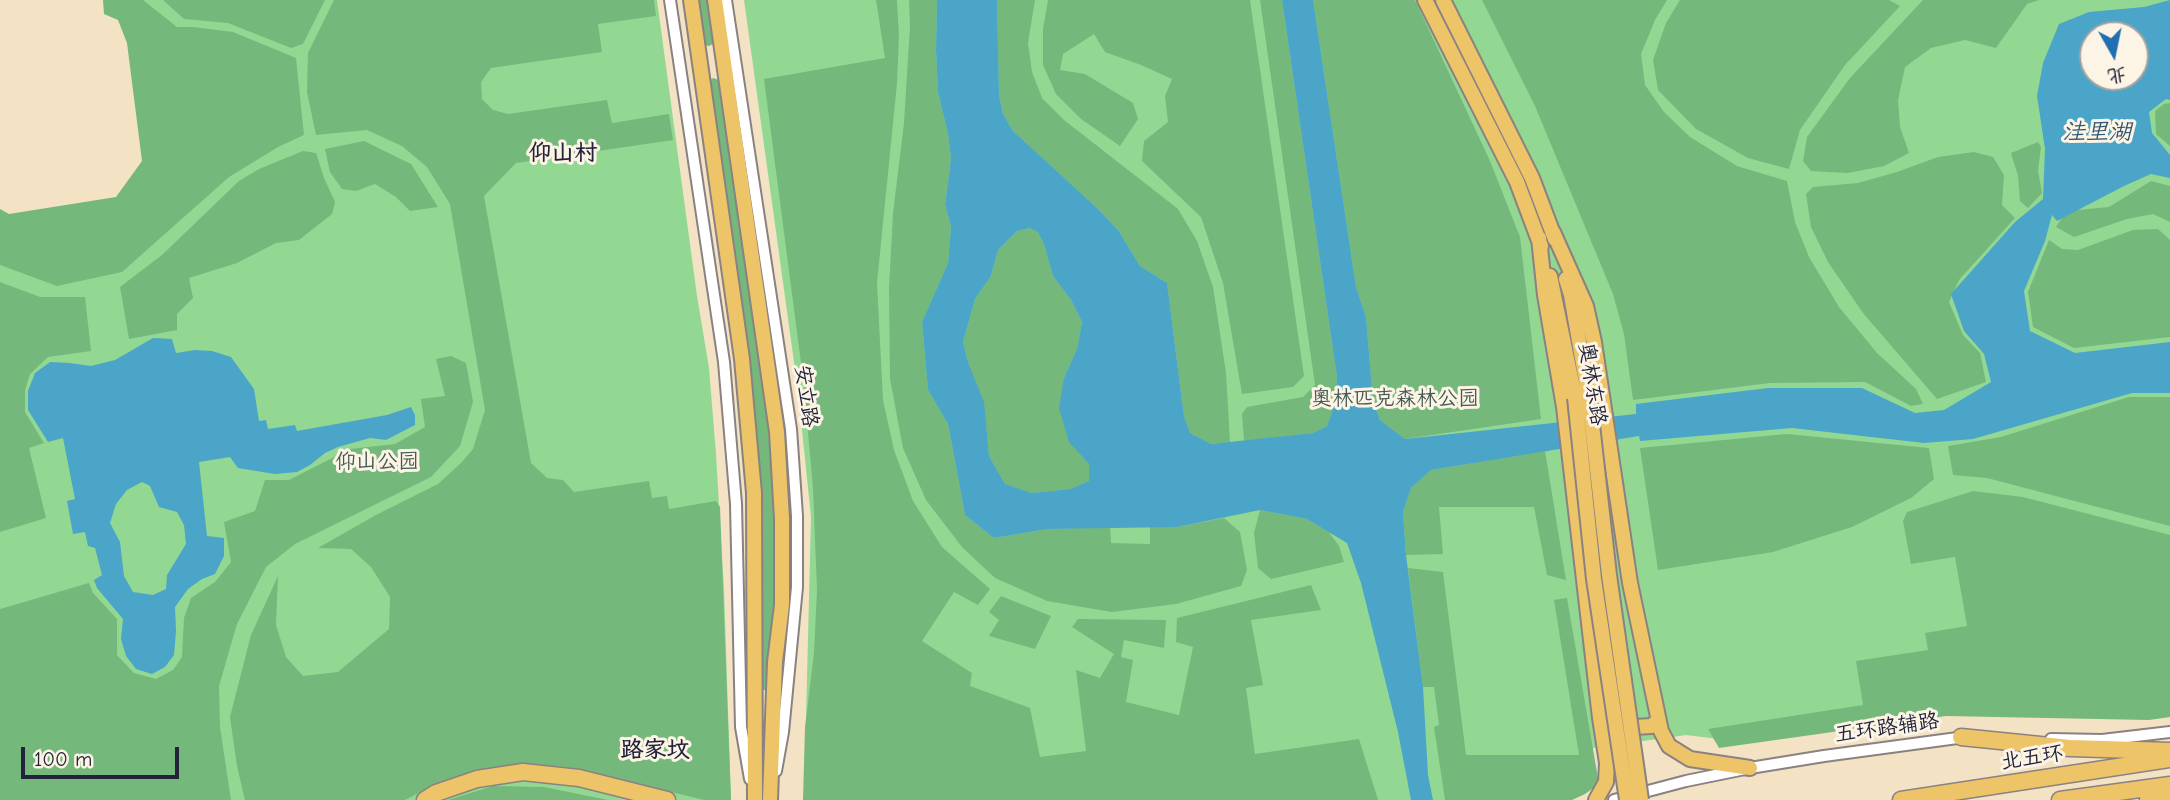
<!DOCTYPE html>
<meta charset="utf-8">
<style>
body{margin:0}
#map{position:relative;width:2170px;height:800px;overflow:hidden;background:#f3e2c4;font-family:"Comic Neue","LXGW WenKai TC",sans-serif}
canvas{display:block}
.north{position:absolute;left:2079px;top:21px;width:70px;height:70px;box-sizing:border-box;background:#fcf5e5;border:2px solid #a5a1a1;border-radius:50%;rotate:171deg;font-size:19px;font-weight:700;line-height:28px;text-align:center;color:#22223b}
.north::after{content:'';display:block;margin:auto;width:24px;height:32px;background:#1f6fb2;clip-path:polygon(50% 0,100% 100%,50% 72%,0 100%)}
.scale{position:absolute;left:21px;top:747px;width:158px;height:32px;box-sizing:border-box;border:4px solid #22223b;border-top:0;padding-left:9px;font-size:21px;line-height:24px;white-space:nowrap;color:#22223b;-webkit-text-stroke:5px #fcf5e5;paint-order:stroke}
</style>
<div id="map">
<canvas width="2170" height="800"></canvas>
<div class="north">北</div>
<div class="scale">100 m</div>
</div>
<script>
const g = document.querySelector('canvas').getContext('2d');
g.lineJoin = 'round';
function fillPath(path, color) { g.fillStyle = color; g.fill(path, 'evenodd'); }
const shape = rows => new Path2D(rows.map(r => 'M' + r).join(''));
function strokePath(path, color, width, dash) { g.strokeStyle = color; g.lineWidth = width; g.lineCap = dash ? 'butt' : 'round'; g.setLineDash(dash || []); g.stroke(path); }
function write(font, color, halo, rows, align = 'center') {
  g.font = font + ' "Comic Neue","LXGW WenKai TC",sans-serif'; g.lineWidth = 6; g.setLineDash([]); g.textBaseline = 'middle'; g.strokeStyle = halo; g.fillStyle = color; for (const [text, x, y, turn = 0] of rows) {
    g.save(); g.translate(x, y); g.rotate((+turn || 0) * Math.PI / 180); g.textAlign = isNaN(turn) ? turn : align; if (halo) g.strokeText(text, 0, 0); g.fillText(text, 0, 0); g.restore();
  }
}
fillPath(shape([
 [131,0,657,0,697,296,709,368,716,454,724,590,731,800,0,800,0,225,163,199],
 [744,0,2170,0,2170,713,1947,714,1743,742,1686,735,1593,748,1564,800,804,800,811,517,798,391],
 [2093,35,2135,35,2135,77,2093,77]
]), '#92d892');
fillPath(shape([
 [103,0,143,0,177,27,193,27,233,32,296,58,304,135,278,147,229,177,122,272,57,286,0,265,0,209,9,214,116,197,142,161,127,43,118,20,104,14],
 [163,0,325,0,303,44,291,48,228,23,184,19],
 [334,0,654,0,656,16,598,24,602,52,491,68,481,82,482,99,493,110,508,114,607,100,612,123,669,114,673,140,516,163,484,196,531,463,547,478,563,480,574,492,649,481,652,498,667,496,669,509,716,501,720,507,731,800,704,800,567,767,520,765,480,770,440,782,405,800,245,800,237,766,230,717,251,635,278,576,276,625,286,657,303,676,338,672,389,629,390,597,371,567,351,549,318,548,376,515,438,484,461,463,473,449,485,410,450,204,427,167,402,146,367,130,316,135,307,92,308,53],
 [696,0,710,0,715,35,713,44,709,46,704,45],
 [876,0,897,0,899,35,897,83,877,283,883,400,894,450,913,501,942,547,990,589,978,605,954,592,922,641,972,673,970,686,1030,708,1040,757,1086,751,1076,670,1100,678,1114,654,1072,627,1078,619,1166,620,1164,648,1124,640,1121,657,1133,660,1126,702,1179,715,1193,647,1176,642,1177,618,1311,585,1321,610,1251,620,1263,685,1246,688,1255,754,1359,739,1378,800,803,800,805,727,814,653,817,590,813,489,804,386,764,79,885,58],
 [909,0,937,0,936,50,938,92,948,134,951,159,945,205,951,226,948,263,922,322,928,390,948,424,965,515,994,538,1047,529,1110,527,1111,543,1150,544,1150,527,1177,527,1224,518,1240,532,1247,570,1241,586,1176,604,1112,612,1047,601,995,578,962,547,926,500,903,448,890,379,889,289,893,213,904,123,910,26],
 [997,0,1035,0,1028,43,1032,72,1042,98,1064,120,1178,209,1197,241,1213,287,1226,373,1230,442,1211,444,1190,433,1184,416,1167,283,1140,266,1118,230,1097,208,1013,131,1003,114,999,95],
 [1048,0,1250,0,1304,376,1293,387,1242,394,1223,283,1201,217,1142,161,1144,141,1168,122,1165,96,1172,79,1141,65,1105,52,1094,34,1063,54,1060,70,1085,74,1133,103,1138,119,1120,146,1081,119,1056,94,1043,65,1043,29],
 [1260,0,1282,0,1337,377,1335,404,1327,426,1313,433,1244,441,1242,414,1247,407,1303,397,1315,385],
 [1313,0,1415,0,1490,161,1520,237,1541,419,1405,439,1380,420,1373,401,1366,317,1356,287],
 [1482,0,1667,0,1655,20,1641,54,1645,85,1664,112,1690,137,1737,166,1787,181,1795,222,1809,257,1839,307,1877,353,1916,389,1923,404,1911,406,1865,382,1770,383,1633,400,1624,334,1613,294,1535,106],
 [1680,0,1889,0,1900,6,1845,65,1800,130,1789,169,1748,158,1696,129,1658,90,1653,60,1666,23],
 [1923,0,2039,0,2027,4,1996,48,1965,40,1931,48,1905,67,1898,100,1900,127,1909,153,1884,166,1848,173,1811,171,1803,161,1807,137,1850,78],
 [714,78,722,82,763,370,769,439,776,543,773,615,765,690,762,690,760,523,708,80],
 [2170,103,2170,146,2156,134,2155,111,2164,104],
 [364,141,411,164,438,207,410,211,396,197,375,184,356,191,342,189,330,172,325,149],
 [2038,142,2041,147,2038,171,2042,193,2028,208,2020,201,2018,176,2011,153],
 [303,151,316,153,324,178,335,202,332,214,299,240,276,243,237,263,189,278,193,298,177,314,177,330,129,339,120,287,162,255,239,181,259,169],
 [1974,152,1993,157,2004,175,2002,205,2015,218,1959,280,1949,302,1963,335,1980,353,1986,382,1937,399,1863,313,1828,262,1811,227,1806,194,1813,187,1858,183,1897,172,1938,157],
 [2151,181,2170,186,2170,222,2153,214,2127,219,2074,237,2056,227,2066,211,2109,207],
 [1030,228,1038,231,1044,244,1053,276,1071,300,1082,322,1077,349,1064,378,1069,441,1089,464,1089,481,1070,489,1032,493,1005,484,989,456,986,430,963,342,975,299,991,276,998,250,1017,231],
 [2158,229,2170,240,2170,337,2074,348,2033,327,2028,292,2049,240,2062,249,2078,250,2133,230],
 [0,282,40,297,85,297,91,351,48,357,30,374,25,390,25,412,44,443,29,448,46,518,0,532],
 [451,356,466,363,473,402,460,446,431,477,295,544,266,567,237,624,219,686,220,727,231,800,0,800,0,609,89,583,93,593,117,619,117,655,134,673,156,679,173,670,182,657,184,618,191,598,215,582,231,562,224,522,255,511,265,480,289,480,350,449,395,444,425,427,421,399,445,396,436,359],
 [2129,397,2170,397,2170,526,1987,478,1953,475,1948,446,2001,437],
 [1787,434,1929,448,1934,479,1911,498,1852,527,1773,552,1658,570,1640,448],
 [1545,451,1566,580,1547,575,1534,507,1439,507,1443,554,1406,555,1403,512,1411,488,1431,470],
 [1973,491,2023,497,2170,535,2170,717,2149,720,1946,716,1719,748,1708,729,1863,705,1856,661,1928,650,1925,633,1967,626,1955,557,1911,564,1903,521,1907,512],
 [1260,510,1307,519,1329,532,1339,546,1344,562,1271,579,1258,568,1254,533],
 [1408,568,1443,572,1466,755,1579,755,1554,600,1567,598,1599,784,1585,794,1572,800,1445,800,1434,727,1439,725,1434,687,1423,687],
 [1001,596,1051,616,1035,649,989,636,999,620,989,612],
 [493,786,544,787,608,800,448,800]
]), '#75b87c');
fillPath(shape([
 [937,0,997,0,999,95,1003,114,1013,131,1097,208,1118,230,1140,266,1167,283,1184,416,1190,433,1211,444,1313,433,1327,426,1335,404,1337,377,1282,0,1313,0,1356,287,1366,317,1373,401,1380,420,1405,439,1636,414,1636,404,1768,388,1862,388,1915,413,1944,410,1991,382,1984,354,1964,331,1951,294,2015,222,2043,199,2045,149,2037,96,2043,63,2059,24,2089,12,2144,7,2170,0,2170,100,2166,99,2149,112,2152,133,2170,155,2170,178,2151,174,2124,186,2057,221,2052,215,2045,241,2024,291,2030,331,2075,353,2170,342,2170,393,2132,393,1973,439,1924,443,1792,428,1640,441,1639,436,1431,470,1411,488,1403,512,1406,555,1423,687,1428,775,1433,800,1411,800,1398,732,1361,583,1347,543,1307,519,1260,510,1177,527,1047,529,994,538,965,515,948,424,928,390,922,322,948,263,951,226,945,205,951,159,948,134,938,92,936,50],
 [2093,35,2135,35,2135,77,2093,77],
 [1030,228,1038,232,1044,244,1053,276,1071,300,1082,322,1077,349,1064,378,1059,408,1069,442,1089,464,1089,481,1070,489,1032,493,1005,484,989,456,984,402,969,365,963,342,975,299,991,276,998,250,1017,231],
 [153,338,172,339,176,353,195,350,212,351,231,357,254,389,259,421,266,420,268,429,295,425,297,431,387,415,411,407,415,415,415,425,386,440,370,438,338,447,325,453,310,465,297,472,275,474,238,468,230,457,199,462,207,536,224,538,224,556,215,574,202,579,188,589,175,607,176,631,174,655,165,667,152,674,136,669,126,656,121,639,123,619,97,588,94,580,102,575,95,548,88,546,85,532,73,534,67,501,75,499,63,438,48,442,28,410,28,391,35,373,50,362,70,363,91,366,115,360],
 [142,482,150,486,159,507,177,512,184,525,186,544,167,575,166,589,153,595,133,592,124,576,120,542,110,523,116,504,127,490]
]), '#4ba5c9');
const minor = shape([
 [670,0,724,362,736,504,741,727,750,779],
 [726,0,791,429,797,516,797,587,783,732,776,771],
 [2051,739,2102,740,2170,732],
 [1614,800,1686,781,1750,768,1824,756,1965,737]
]);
const major = shape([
 [691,0,742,359,754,493,755,800],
 [715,0,777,432,782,519,782,605,775,662,770,800],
 [1425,0,1517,182,1541,246],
 [1443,0,1532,178,1555,239],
 [1553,232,1586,306,1594,342,1630,583,1661,731,1669,746,1690,759,1750,768],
 [1539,238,1545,295,1564,407,1600,718,1607,763,1606,782,1596,800],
 [1550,276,1575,398],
 [1566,279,1571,295,1589,398],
 [1619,728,1651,726,1658,721]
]);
const highway = shape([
 [1961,737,2070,748,2170,751],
 [425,800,436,793,477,779,523,772,579,778,667,800],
 [1901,800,2170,759],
 [2060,800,2170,785],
 [2148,800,2170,795]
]);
strokePath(minor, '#8a8280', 14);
strokePath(major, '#8a8280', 18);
strokePath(highway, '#8a8280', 19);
strokePath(minor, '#fff', 10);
strokePath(major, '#eec469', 14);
strokePath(highway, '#eec469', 16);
const majorBridge = shape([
 [1575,398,1594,579,1627,800],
 [1589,398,1609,575,1641,800]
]);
strokePath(majorBridge, '#8a8280', 18, []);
strokePath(majorBridge, '#eec469', 14);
write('21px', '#22223b', '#fcf5e5', [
 ["奥林东路",1592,384,81],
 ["安立路",806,396,82],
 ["五环路辅路",1887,728,-8],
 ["北五环",2032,758,-9]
]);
write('21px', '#445955', '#fcf5e5', [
 ["奥林匹克森林公园",1395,399],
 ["仰山公园",377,462]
]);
write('italic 23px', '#325674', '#fcf5e5', [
 ["洼里湖",2097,132]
]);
write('bold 23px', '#22223b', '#fcf5e5', [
 ["仰山村",563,153],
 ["路家坟",655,750]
]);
</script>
